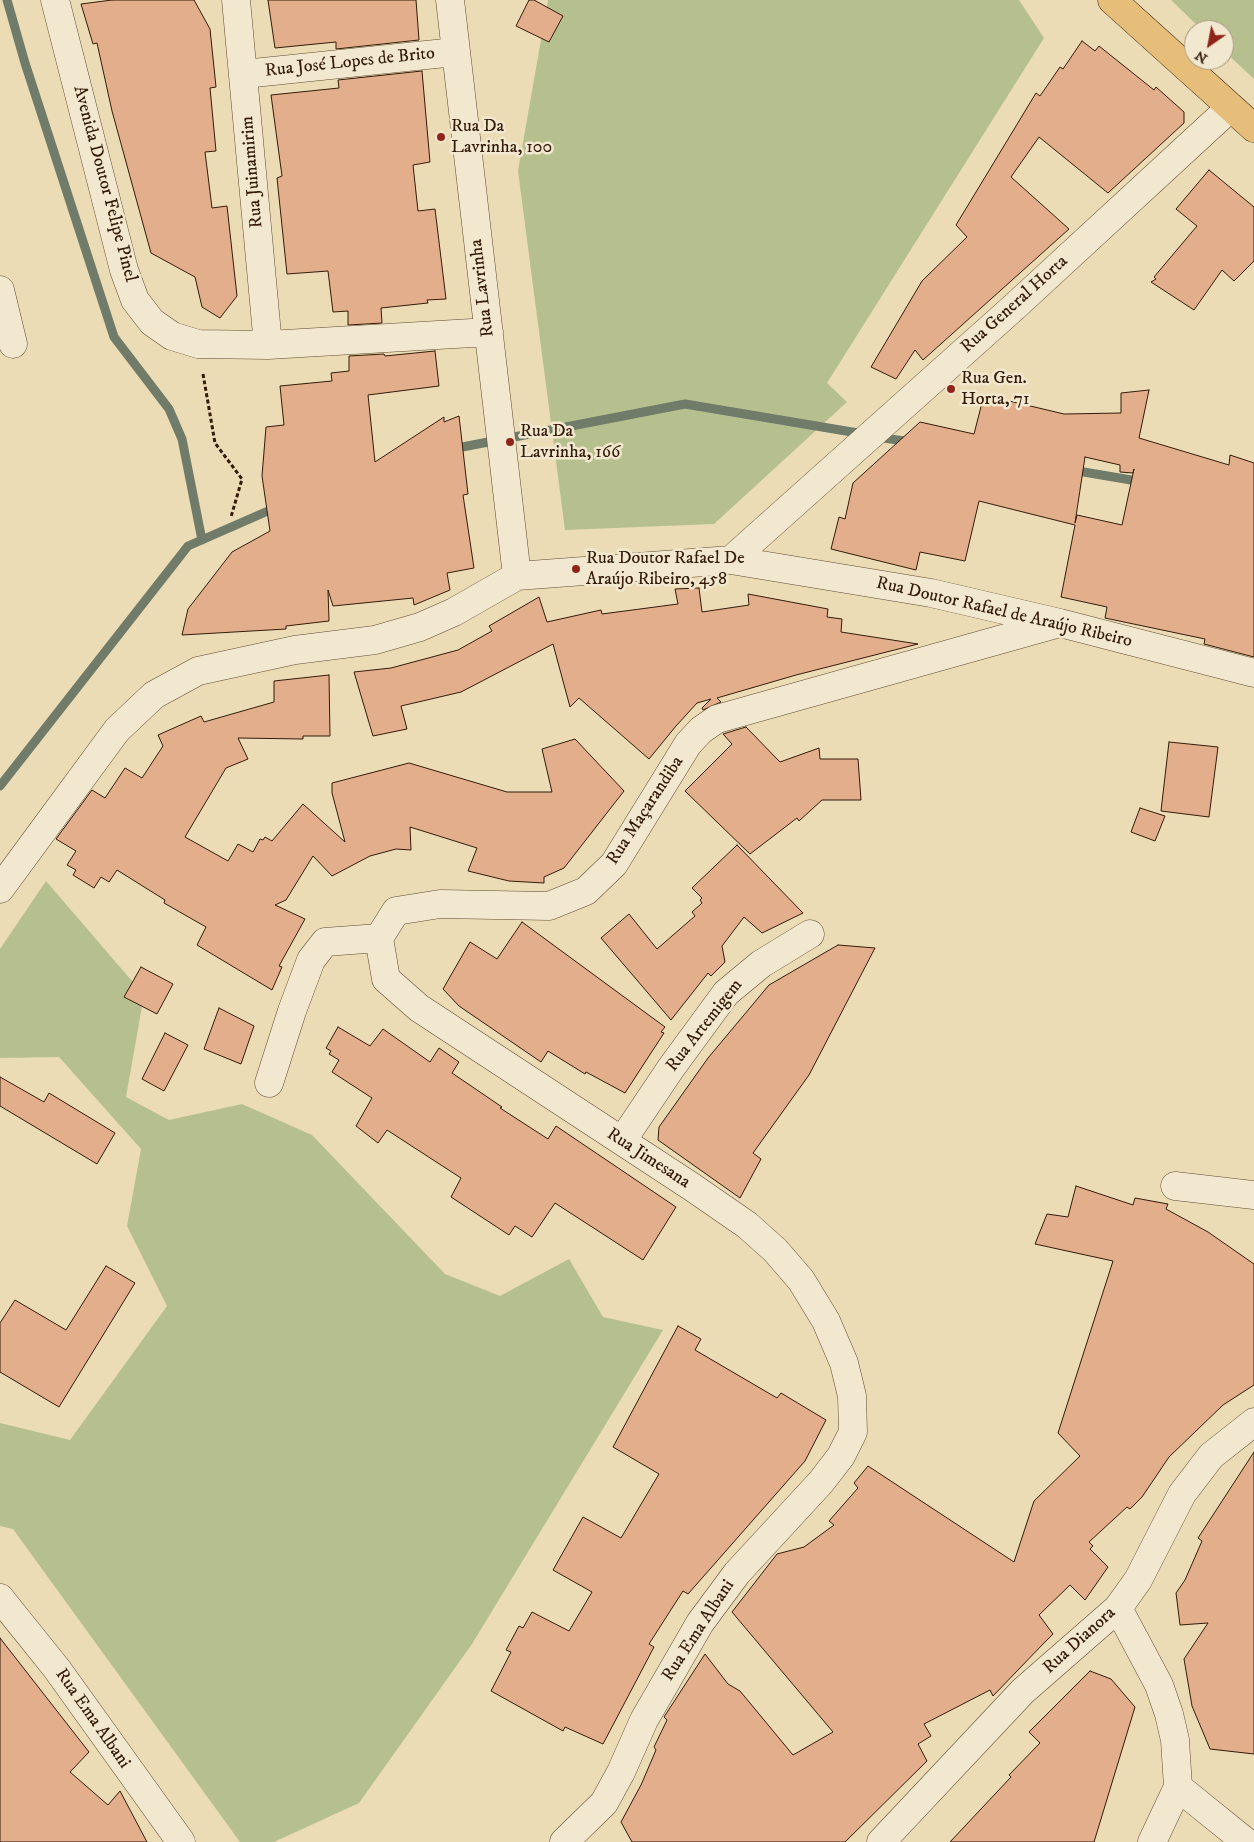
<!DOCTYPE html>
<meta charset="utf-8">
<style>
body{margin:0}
#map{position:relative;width:1254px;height:1842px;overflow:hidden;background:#ebdcb5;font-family:"IM FELL DW Pica",serif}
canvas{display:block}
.north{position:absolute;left:1184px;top:20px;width:50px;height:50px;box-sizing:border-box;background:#f2e8cf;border:1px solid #a6967f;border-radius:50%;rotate:213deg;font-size:14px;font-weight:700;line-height:20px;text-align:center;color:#331b08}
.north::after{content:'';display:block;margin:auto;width:18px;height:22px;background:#8f2418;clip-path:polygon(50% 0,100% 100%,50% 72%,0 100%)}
</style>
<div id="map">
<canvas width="1254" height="1842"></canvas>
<div class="north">N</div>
</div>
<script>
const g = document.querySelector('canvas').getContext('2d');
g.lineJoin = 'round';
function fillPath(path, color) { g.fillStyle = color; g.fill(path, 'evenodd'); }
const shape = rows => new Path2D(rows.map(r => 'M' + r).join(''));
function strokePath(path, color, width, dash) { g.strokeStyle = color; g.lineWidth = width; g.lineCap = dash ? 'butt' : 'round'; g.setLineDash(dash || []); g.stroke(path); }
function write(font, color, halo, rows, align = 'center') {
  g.font = font + ' "IM FELL DW Pica",serif'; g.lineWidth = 5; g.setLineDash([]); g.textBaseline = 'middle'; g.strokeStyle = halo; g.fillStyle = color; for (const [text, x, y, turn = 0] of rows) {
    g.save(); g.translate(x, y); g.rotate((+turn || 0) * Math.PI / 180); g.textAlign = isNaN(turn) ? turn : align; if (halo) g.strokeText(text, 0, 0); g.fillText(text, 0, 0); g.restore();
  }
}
fillPath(shape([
 [548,0,1019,0,1044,38,827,383,847,402,714,524,565,530,518,171],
 [1171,0,1254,0,1254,79,1224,51,1224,30,1202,30],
 [46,881,144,995,126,1097,169,1120,242,1104,312,1135,445,1274,500,1296,569,1259,603,1317,663,1330,472,1644,359,1803,274,1842,240,1842,13,1529,0,1526,0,1423,70,1440,167,1306,127,1226,141,1149,59,1057,0,1058,0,949]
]), '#b6c08e');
strokePath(shape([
 [7,0,25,63,114,337,169,409,182,439,202,540],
 [877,437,911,442],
 [452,449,685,404,864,434],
 [1072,470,1143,482],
 [0,786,188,546,277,507]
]), '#707c69', 9);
const building = shape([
 [112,0,194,0,210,29,216,87,210,88,216,151,205,152,212,208,227,206,237,296,220,318,202,307,195,277,151,253,112,111,97,43,93,44,81,4,112,0],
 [268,0,416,0,419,40,336,49,336,42,275,48,268,0],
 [529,0,534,0,563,16,549,42,516,26,529,0],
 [1082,41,1095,51,1099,46,1154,90,1156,87,1184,112,1184,123,1108,193,1039,137,1011,177,1069,229,923,360,915,350,896,379,871,367,922,281,967,237,956,225,1036,93,1040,96,1060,67,1063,69,1082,41],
 [422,71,430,162,413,165,418,211,435,209,446,299,427,300,428,303,381,308,382,323,348,325,348,311,333,312,328,271,287,274,277,178,282,176,271,95,339,88,338,80,422,71],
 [1209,170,1254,207,1254,261,1234,281,1222,270,1194,310,1151,282,1156,279,1154,277,1197,226,1176,209,1209,170],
 [435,351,439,386,368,395,375,462,444,417,444,422,459,416,468,494,463,495,474,568,447,573,450,590,414,605,413,598,333,606,328,590,329,621,286,626,286,629,182,635,188,609,232,552,270,531,262,476,266,427,284,425,280,386,332,381,331,373,349,371,349,356,384,354,385,356,435,351],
 [1149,390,1139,438,1229,465,1230,455,1254,463,1254,657,1204,644,1205,639,1105,618,1107,607,1061,597,1075,525,979,501,965,561,920,552,916,570,831,549,839,517,845,519,853,483,920,422,974,434,984,395,1064,414,1121,413,1121,393,1149,390],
 [1085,457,1120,465,1120,472,1133,473,1134,469,1122,525,1077,515,1075,523,1085,457],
 [699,588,702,612,749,605,748,594,828,609,827,617,842,619,841,632,918,644,796,675,717,698,721,702,703,710,702,708,711,699,697,703,676,726,649,759,579,698,570,707,553,644,461,692,401,706,407,729,373,736,354,672,391,668,458,650,492,631,489,626,539,597,547,622,601,610,602,614,678,604,675,589,699,588],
 [329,675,330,736,303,736,303,739,238,738,248,759,226,768,185,837,228,861,238,844,253,852,260,839,263,840,265,837,272,841,303,804,345,842,332,793,332,783,409,763,507,792,552,792,542,749,575,739,624,791,564,868,544,877,544,883,509,881,468,871,477,848,410,827,411,850,396,849,370,856,332,876,313,856,286,900,275,905,305,919,279,966,282,967,272,990,197,945,206,927,164,903,165,900,117,870,109,882,101,877,94,888,73,875,76,870,67,865,76,851,56,839,92,790,105,798,125,768,142,778,163,746,158,735,201,716,204,722,274,702,274,681,329,675],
 [746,727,780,762,819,748,820,759,858,759,861,800,822,800,799,821,797,818,750,854,685,791,732,744,723,734,746,727],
 [1169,742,1218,747,1209,817,1161,811,1169,742],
 [1140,808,1165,816,1155,841,1131,832,1140,808],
 [737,845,803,913,762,933,744,917,722,946,725,962,711,976,708,973,671,1020,601,938,629,914,657,949,695,916,692,912,702,903,700,900,702,898,692,888,737,845],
 [522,922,665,1027,661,1032,664,1033,625,1093,586,1072,585,1074,548,1051,541,1062,459,1006,443,989,470,942,497,959,522,922],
 [838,945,875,948,809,1075,753,1153,761,1159,740,1198,658,1140,659,1127,708,1058,769,985,838,945],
 [141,967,173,984,157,1014,124,997,141,967],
 [219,1008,254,1026,241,1064,204,1049,219,1008],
 [338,1027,370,1046,383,1029,430,1062,439,1048,459,1062,452,1073,502,1107,500,1108,548,1139,556,1126,676,1207,643,1260,555,1203,532,1237,515,1226,509,1235,451,1197,461,1178,387,1130,378,1143,356,1126,372,1098,332,1072,339,1060,329,1054,331,1051,326,1048,338,1027],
 [165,1033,188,1045,164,1091,142,1079,165,1033],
 [0,1077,44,1102,49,1093,115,1133,97,1164,0,1106,0,1077],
 [1076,1186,1133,1205,1135,1198,1168,1204,1166,1209,1208,1232,1254,1264,1254,1385,1223,1405,1169,1457,1142,1497,1130,1509,1127,1507,1089,1542,1093,1546,1090,1549,1108,1567,1085,1600,1070,1585,1039,1615,1053,1634,1043,1644,993,1696,990,1690,924,1724,931,1736,918,1744,927,1761,845,1842,632,1842,621,1822,641,1785,656,1750,654,1747,667,1720,664,1717,705,1654,728,1684,740,1691,793,1755,833,1732,732,1612,777,1554,804,1547,834,1525,829,1521,858,1488,854,1483,868,1466,1014,1562,1034,1501,1080,1456,1058,1433,1113,1261,1035,1244,1047,1214,1068,1217,1076,1186],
 [106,1266,135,1283,59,1407,0,1372,0,1323,15,1300,66,1330,106,1266],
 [678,1326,701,1339,695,1350,777,1398,781,1393,826,1420,805,1461,688,1594,683,1591,649,1644,654,1647,603,1744,565,1727,563,1731,491,1691,511,1652,506,1650,519,1626,523,1628,532,1612,569,1631,592,1592,553,1570,583,1517,621,1538,659,1474,613,1447,678,1326],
 [1254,1452,1254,1754,1210,1749,1192,1706,1184,1659,1208,1623,1180,1625,1176,1593,1185,1580,1202,1541,1198,1538,1254,1452],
 [0,1638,89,1752,70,1772,108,1805,120,1791,147,1842,0,1842,0,1638],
 [1090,1671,1111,1679,1135,1707,1094,1842,950,1842,1011,1777,1009,1775,1040,1743,1029,1732,1090,1671]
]);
fillPath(building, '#e3ae8b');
strokePath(building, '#331b08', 1);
const minor = shape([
 [55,0,124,270,135,300,152,322,172,336,198,344,268,345,489,332],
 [236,0,268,345],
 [450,0,517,576],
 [244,74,455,52],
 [0,290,13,344],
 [731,560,1013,308,1230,108],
 [0,889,117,730,154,695,198,671,295,650,375,640,420,627,454,612,517,576,731,560,931,593,1060,623,1254,673],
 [379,938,386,979,419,1008,692,1187,747,1225,775,1250,801,1280,826,1321,844,1363,852,1396,853,1432,841,1456,821,1482,737,1573,700,1623,644,1720,621,1772,604,1803,564,1842],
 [379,938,396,911,440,904,549,906,586,891,614,864,688,744,701,730,717,719,1056,624],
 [269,1083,292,1011,311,960,325,942,379,938],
 [622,1141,671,1068,726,993,761,964,810,934],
 [1175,1186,1254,1195],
 [0,1598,57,1669,181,1842],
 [1118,1608,1159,1685,1169,1714,1175,1740,1178,1787,1152,1842],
 [1178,1787,1246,1842],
 [881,1842,1023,1691,1118,1608,1138,1580,1182,1494,1211,1456,1254,1422]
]);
const major = shape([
 [1112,0,1254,128]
]);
strokePath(minor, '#614b33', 29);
strokePath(major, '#331b08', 29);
strokePath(shape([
 [203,374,215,443,242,479,231,517]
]), '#331b08', 3, [4, 2.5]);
strokePath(minor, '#f2e8cf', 28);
strokePath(major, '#e6be7a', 28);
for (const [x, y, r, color] of [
 [441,137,5,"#8f2418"],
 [951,389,5,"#8f2418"],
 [510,442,5,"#8f2418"],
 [576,569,5,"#8f2418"]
]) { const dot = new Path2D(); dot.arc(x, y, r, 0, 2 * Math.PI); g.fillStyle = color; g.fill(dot); strokePath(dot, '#f2e8cf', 2); }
write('18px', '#331b08', '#f2e8cf', [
 ["Rua José Lopes de Brito",350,63,-6],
 ["Rua Juinamirim",253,172,-95],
 ["Avenida Doutor Felipe Pinel",104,184,75],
 ["Rua Lavrinha",483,288,-97],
 ["Rua General Horta",1015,305,-42],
 ["Rua Doutor Rafael de Araújo Ribeiro",1004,613,13],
 ["Rua Maçarandiba",646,811,-57],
 ["Rua Artemigem",705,1026,-52],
 ["Rua Jimesana",648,1159,33],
 ["Rua Ema Albani",699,1631,-57],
 ["Rua Dianora",1080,1641,-42],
 ["Rua Ema Albani",92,1719,55]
]);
write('18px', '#331b08', '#f2e8cf', [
 ["Rua Da",451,127],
 ["Lavrinha, 100",451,148],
 ["Rua Gen.",961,379],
 ["Horta, 71",961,400],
 ["Rua Da",520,432],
 ["Lavrinha, 166",520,453],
 ["Rua Doutor Rafael De",586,559],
 ["Araújo Ribeiro, 458",586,580]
], 'left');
</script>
